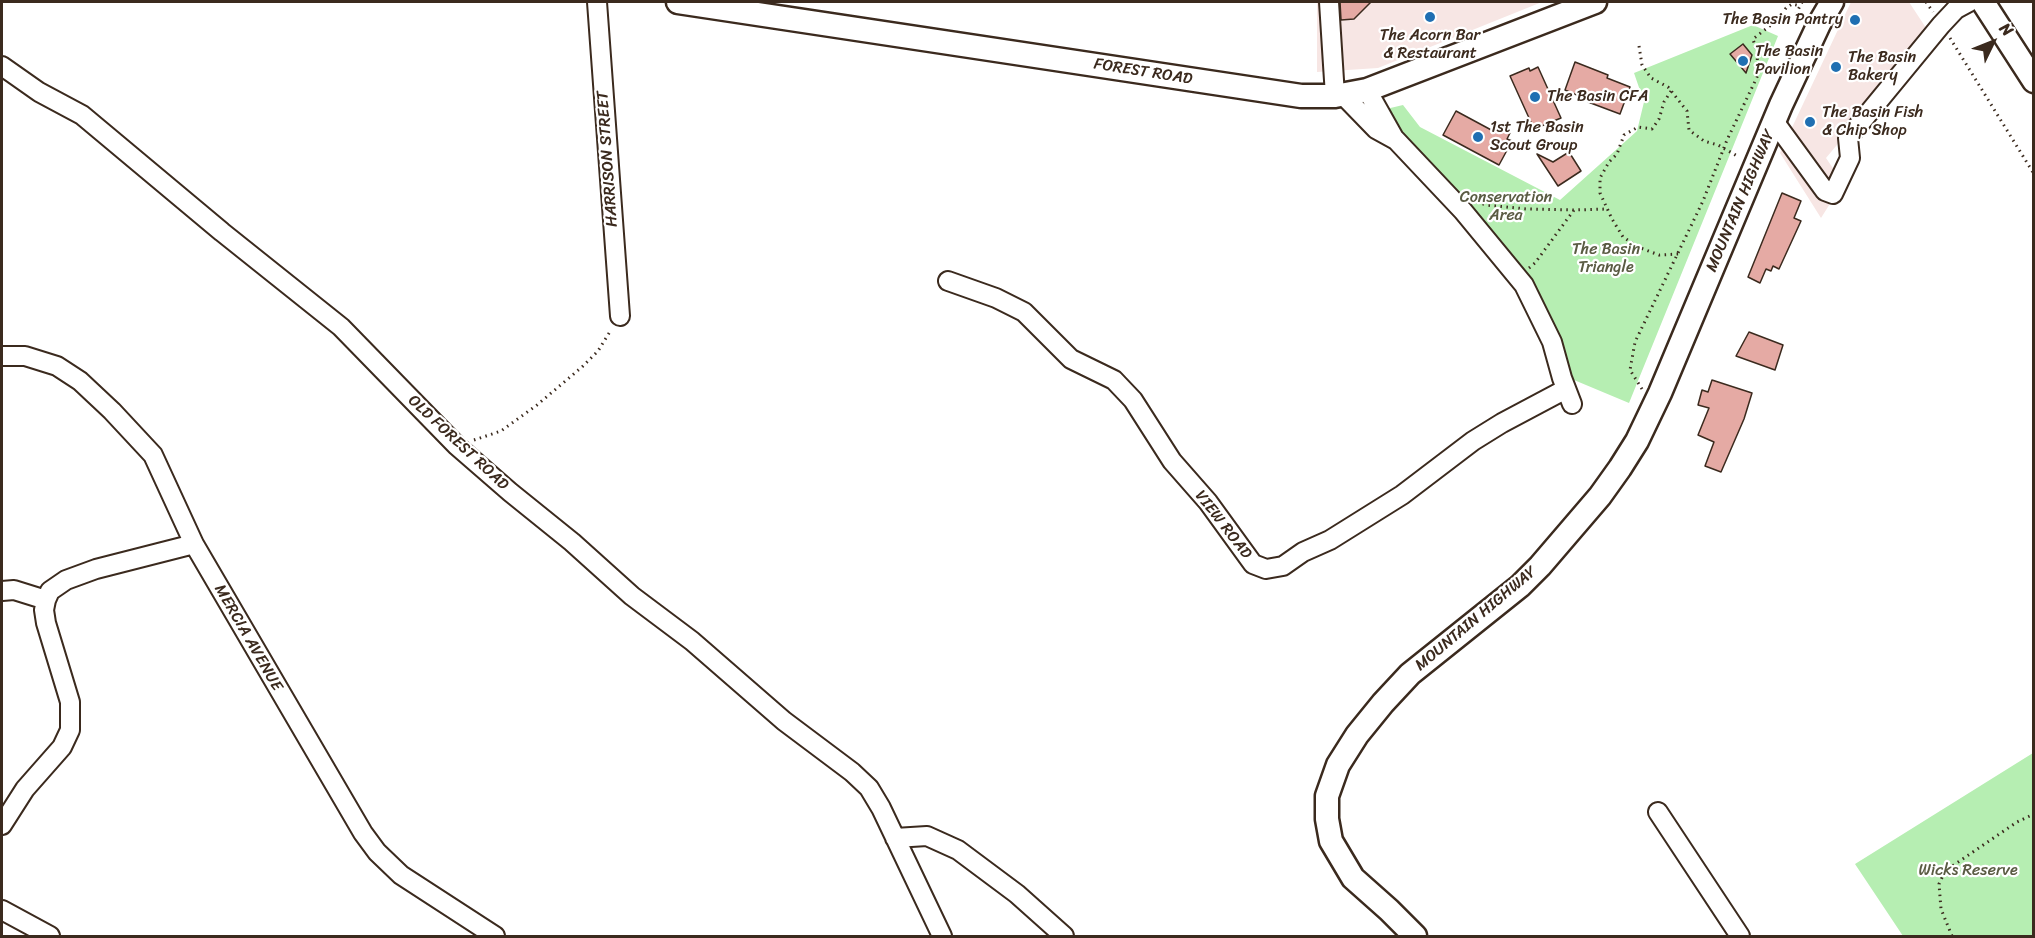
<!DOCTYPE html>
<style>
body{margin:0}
#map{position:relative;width:2035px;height:938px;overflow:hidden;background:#fff;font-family:Sriracha,sans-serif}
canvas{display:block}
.frame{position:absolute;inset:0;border:3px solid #3b2a1e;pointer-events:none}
.north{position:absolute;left:1963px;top:12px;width:60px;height:60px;-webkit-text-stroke:4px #fff;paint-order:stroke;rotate:47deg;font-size:16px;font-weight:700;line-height:24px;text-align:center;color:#3b2a1e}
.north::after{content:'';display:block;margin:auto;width:21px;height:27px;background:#3b2a1e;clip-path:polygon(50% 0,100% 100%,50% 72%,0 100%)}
</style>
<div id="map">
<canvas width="2035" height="938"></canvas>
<div class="frame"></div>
<div class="north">N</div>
</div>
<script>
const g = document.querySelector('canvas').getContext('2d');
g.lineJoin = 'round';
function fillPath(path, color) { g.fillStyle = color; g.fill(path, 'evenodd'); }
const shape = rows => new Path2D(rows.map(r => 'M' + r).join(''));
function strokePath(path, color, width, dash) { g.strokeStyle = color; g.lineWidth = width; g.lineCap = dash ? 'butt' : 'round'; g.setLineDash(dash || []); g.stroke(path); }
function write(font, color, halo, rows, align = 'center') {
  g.font = font + ' Sriracha,sans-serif'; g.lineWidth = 4.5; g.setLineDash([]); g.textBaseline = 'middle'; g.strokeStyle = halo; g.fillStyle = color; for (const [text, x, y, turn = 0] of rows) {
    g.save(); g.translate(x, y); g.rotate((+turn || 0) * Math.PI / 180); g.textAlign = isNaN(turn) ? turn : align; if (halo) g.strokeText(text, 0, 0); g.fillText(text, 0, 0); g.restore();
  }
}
fillPath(shape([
 [1317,2,1542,2,1378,68,1317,72],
 [1851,2,1909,2,1930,34,1826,158,1843,183,1821,218,1780,153]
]), '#f7e6e4');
fillPath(shape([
 [1753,25,1778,36,1629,403,1574,380,1540,294,1504,250,1416,155,1382,110,1403,105,1420,127,1560,200,1637,131,1644,102,1634,73],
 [2033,753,2033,936,1903,936,1855,864]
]), '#b6eeb2');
const building = shape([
 [1340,2,1371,2,1354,19,1341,20,1340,2],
 [1743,44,1752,55,1746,73,1730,54,1743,44],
 [1575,62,1608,75,1607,78,1630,87,1620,114,1588,102,1589,100,1565,90,1575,62],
 [1538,67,1561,118,1534,129,1510,76,1529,68,1530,71,1538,67],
 [1456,111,1495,132,1498,126,1510,133,1507,139,1512,141,1499,165,1443,135,1456,111],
 [1569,152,1581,171,1558,186,1537,154,1553,162,1569,152],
 [1782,193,1801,201,1794,218,1801,221,1779,269,1773,266,1771,271,1766,269,1760,283,1748,277,1782,193],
 [1749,332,1783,345,1775,370,1736,356,1749,332],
 [1712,380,1752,393,1744,419,1721,472,1705,466,1714,442,1698,435,1709,408,1698,405,1702,390,1708,392,1712,380]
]);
fillPath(building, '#e5aaa4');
strokePath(building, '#3b2a1e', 1.5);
const minor = shape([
 [597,2,620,316],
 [1329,2,1335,96],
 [2,66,39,92,82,115,222,232,341,327,457,446,510,492,572,542,632,596,692,641,784,721,852,772,869,788,881,808,942,936],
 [1367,90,1394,138],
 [1343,95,1376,129,1396,140,1463,211,1524,285,1552,342,1562,378,1572,404],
 [1774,121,1825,191,1833,194,1850,158,1848,138,1941,25,1956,9,1969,2],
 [948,281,996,298,1024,312,1071,359,1114,380,1133,400,1172,461,1208,502,1253,564,1266,569,1283,566,1303,552,1330,540,1402,495,1473,441,1502,423,1566,389],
 [2,356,25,356,57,366,80,381,112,411,153,455,194,544,363,833,377,852,401,875,495,936],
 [2,591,14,590,46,600,44,610,46,623,70,702,70,730,62,747,25,789,2,825],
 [46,600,50,591,66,580,96,569,194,544],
 [1658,812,1740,936],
 [895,838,927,836,958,850,1017,894,1064,936],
 [2,910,50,936]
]);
const major = shape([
 [678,2,1301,96,1335,96,1367,90,1595,2],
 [1983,2,2034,81],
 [1415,936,1389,910,1353,878,1331,841,1327,819,1327,796,1338,765,1357,735,1383,703,1410,674,1520,586,1540,566,1600,496,1620,468,1637,441,1660,393,1781,105,1819,24,1832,2]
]);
strokePath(minor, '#3b2a1e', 22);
strokePath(major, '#3b2a1e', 27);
strokePath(shape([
 [1926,2,1933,12],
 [1796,14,1802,2],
 [1950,38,2034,174],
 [1639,46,1642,65,1651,78,1668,87,1687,111,1689,130,1704,141,1718,145,1739,157],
 [1671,91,1664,102,1659,119,1652,129,1638,127,1624,135,1617,154,1609,162,1600,178,1600,193,1612,219,1623,237,1638,247,1659,255,1679,254],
 [1477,202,1486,205,1527,209,1574,210],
 [1529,268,1535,263,1574,210,1607,209],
 [1642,389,1630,370,1635,342,1703,201,1727,140,1758,75,1757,53,1753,39,1780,18,1786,8,1792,4,1800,6],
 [474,440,501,431,537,405,582,367,598,351,611,330],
 [1952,936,1941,909,1939,884,1945,871,2017,822,2034,814]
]), '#3b2a1e', 3, [1.5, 4.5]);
strokePath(minor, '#fff', 18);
strokePath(major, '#fff', 22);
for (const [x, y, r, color] of [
 [1430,17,6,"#1f6fb2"],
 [1855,20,6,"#1f6fb2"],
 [1743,61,6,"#1f6fb2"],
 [1836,67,6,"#1f6fb2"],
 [1535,97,6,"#1f6fb2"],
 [1810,122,6,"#1f6fb2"],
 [1478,137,6,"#1f6fb2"]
]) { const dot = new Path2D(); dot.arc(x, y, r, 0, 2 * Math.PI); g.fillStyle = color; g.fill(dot); strokePath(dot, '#fff', 2); }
write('16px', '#3b2a1e', '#fff', [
 ["The Basin Pantry",1843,20,"right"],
 ["The Acorn Bar",1430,36,"center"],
 ["& Restaurant",1430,54,"center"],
 ["The Basin",1755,52],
 ["Pavilion",1755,70],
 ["The Basin",1848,58],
 ["Bakery",1848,76],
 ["The Basin CFA",1547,97],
 ["The Basin Fish",1822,113],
 ["& Chip Shop",1822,131],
 ["1st The Basin",1490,128],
 ["Scout Group",1490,146]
], 'left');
write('16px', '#3b2a1e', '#fff', [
 ["FOREST ROAD",1143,72,9],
 ["HARRISON STREET",608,159,-94],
 ["MOUNTAIN HIGHWAY",1741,201,-67],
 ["OLD FOREST ROAD",458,443,43],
 ["VIEW ROAD",1223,525,52],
 ["MOUNTAIN HIGHWAY",1476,619,-40],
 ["MERCIA AVENUE",248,638,60]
]);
write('16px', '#5a5b43', '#fff', [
 ["Conservation",1506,198],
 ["Area",1506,216],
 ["The Basin",1606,250],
 ["Triangle",1606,268],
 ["Wicks Reserve",1968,871]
]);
</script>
